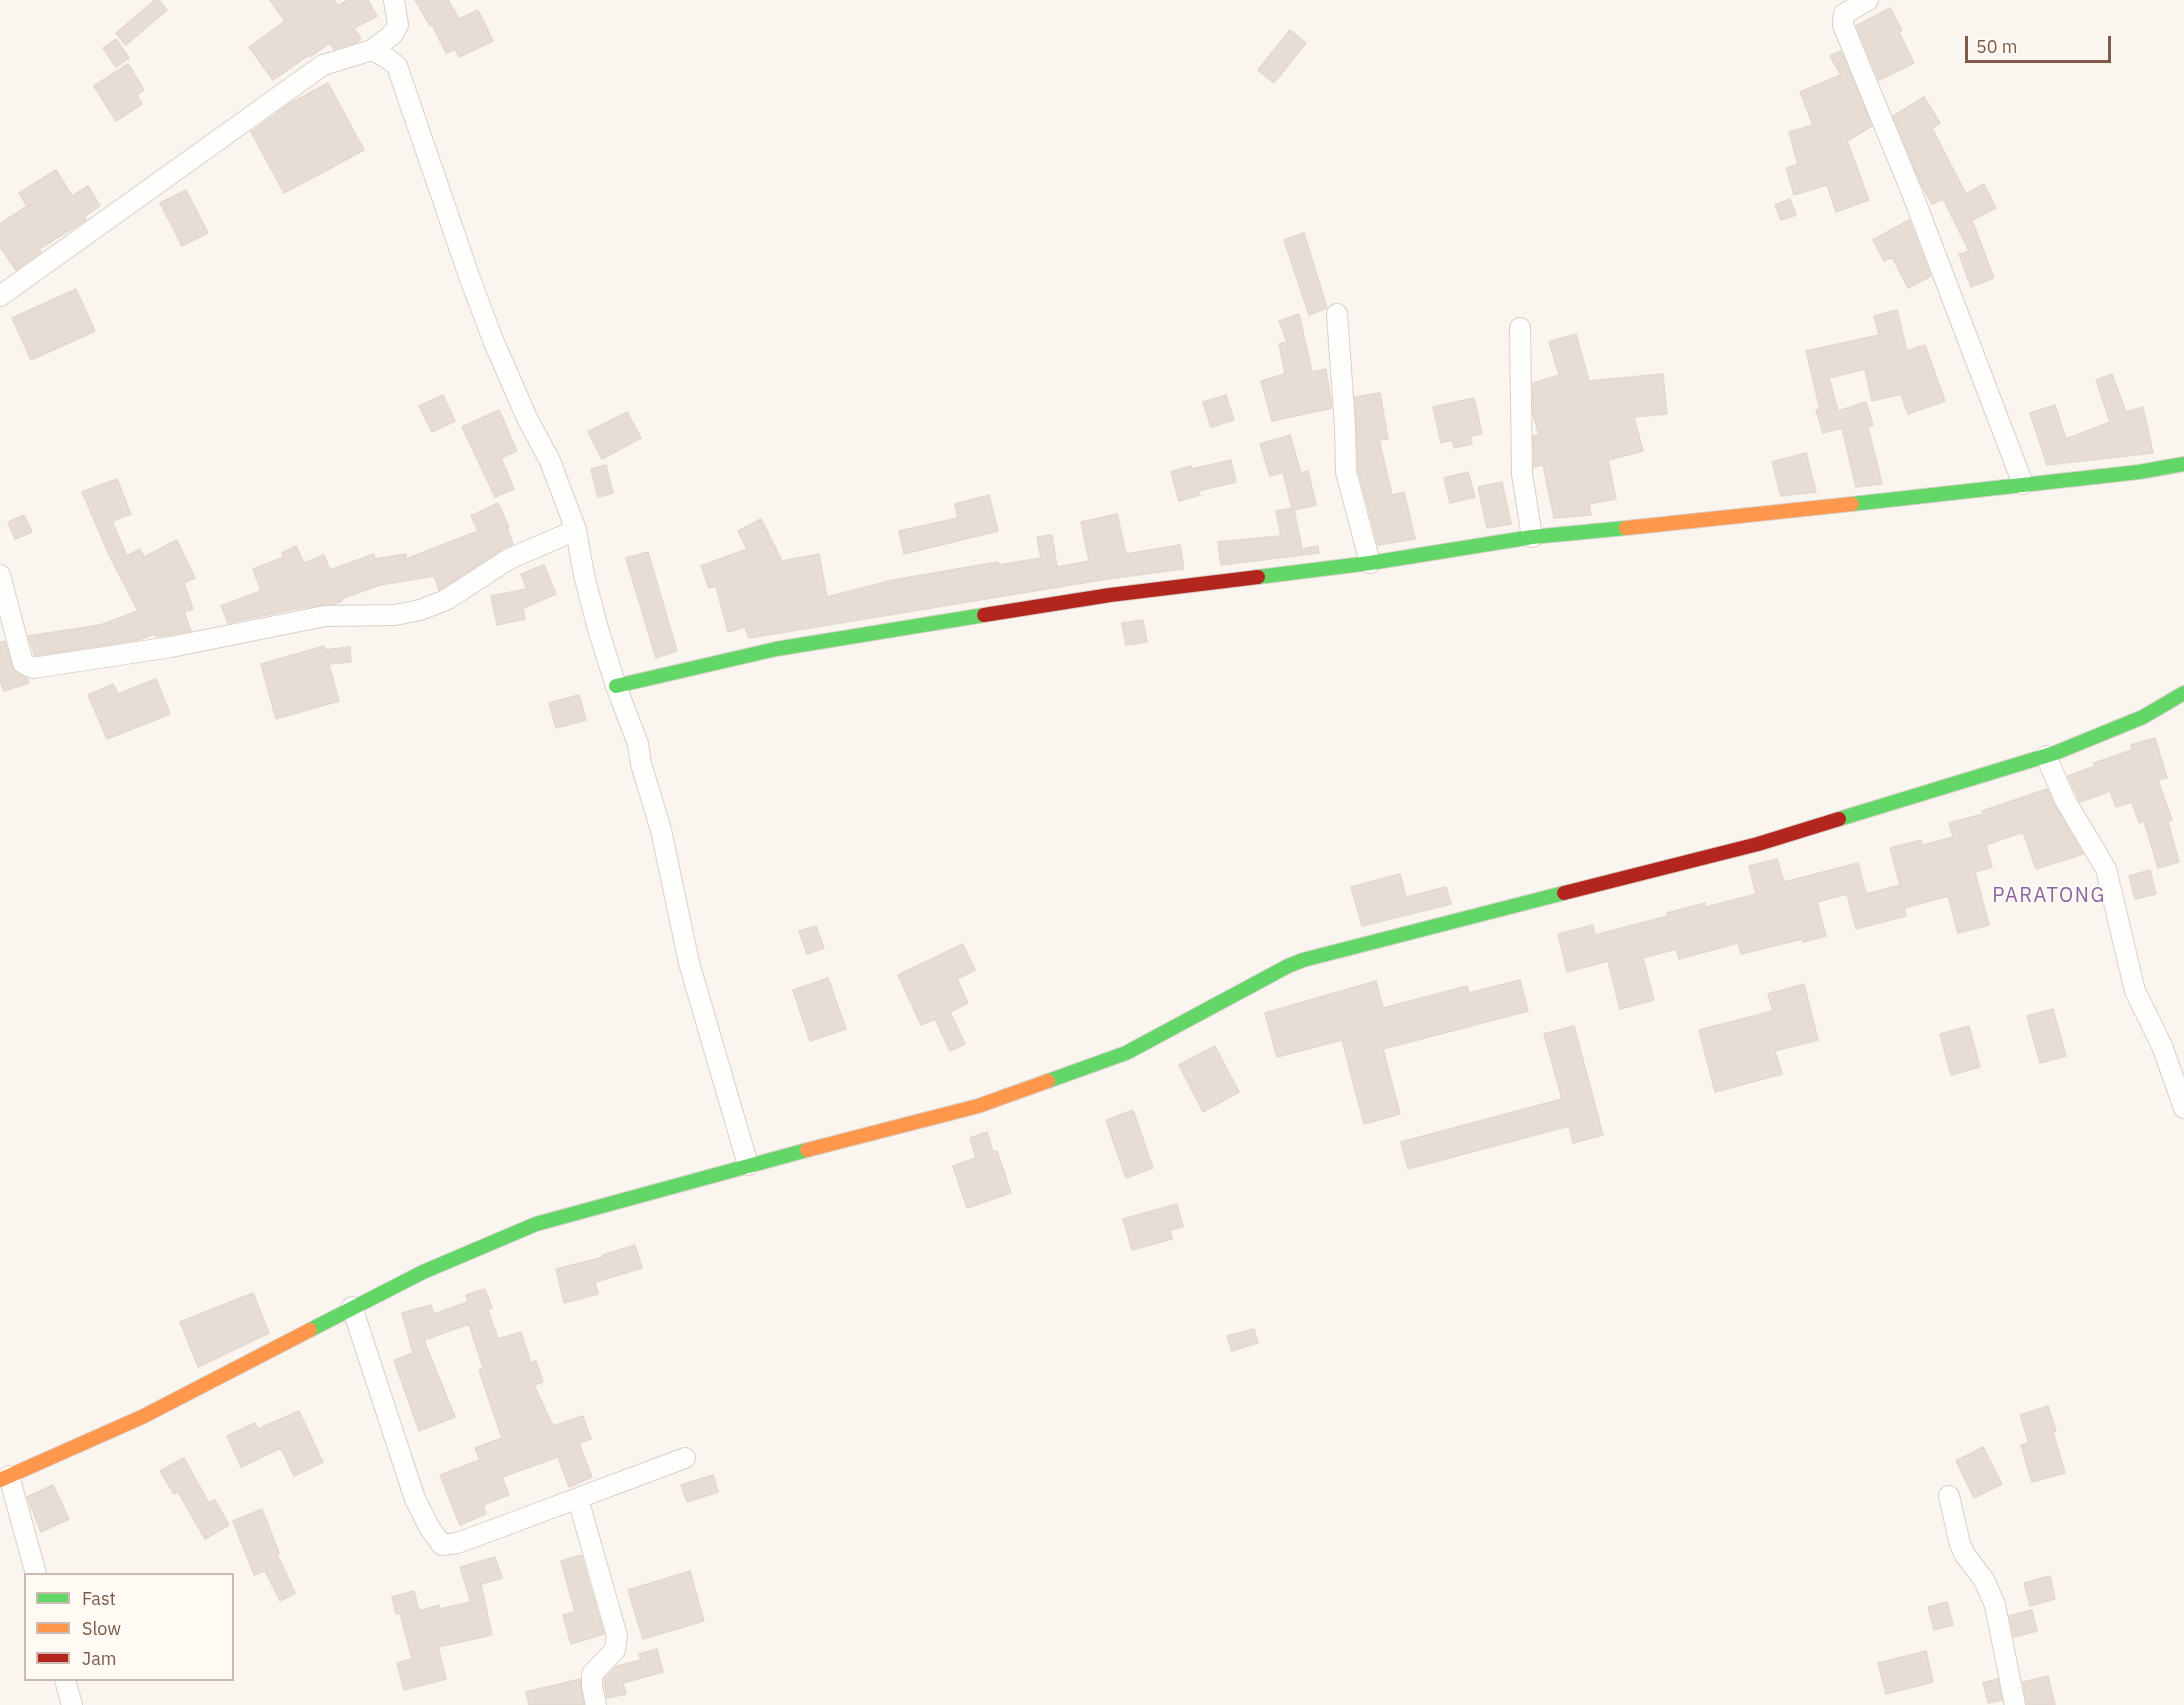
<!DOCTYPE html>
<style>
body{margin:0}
#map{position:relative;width:2184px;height:1705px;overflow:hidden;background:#faf5ef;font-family:"IBM Plex Sans",sans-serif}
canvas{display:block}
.legend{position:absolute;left:24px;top:1573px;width:210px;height:108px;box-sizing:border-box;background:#fffaf3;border:2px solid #cbbaaf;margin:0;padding:8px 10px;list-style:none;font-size:18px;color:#7e5a48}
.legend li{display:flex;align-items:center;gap:12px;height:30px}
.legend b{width:30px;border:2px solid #cbbaaf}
.scale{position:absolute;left:1965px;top:36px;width:146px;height:27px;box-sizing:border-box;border:3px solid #7e5a48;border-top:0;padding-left:8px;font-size:18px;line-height:21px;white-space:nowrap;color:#7e5a48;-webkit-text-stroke:4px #fffaf3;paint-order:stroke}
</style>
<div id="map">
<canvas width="2184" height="1705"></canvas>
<ul class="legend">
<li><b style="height:8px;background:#63d668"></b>Fast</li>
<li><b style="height:8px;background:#ff974d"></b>Slow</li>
<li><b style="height:8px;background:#b3261e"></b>Jam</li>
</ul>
<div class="scale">50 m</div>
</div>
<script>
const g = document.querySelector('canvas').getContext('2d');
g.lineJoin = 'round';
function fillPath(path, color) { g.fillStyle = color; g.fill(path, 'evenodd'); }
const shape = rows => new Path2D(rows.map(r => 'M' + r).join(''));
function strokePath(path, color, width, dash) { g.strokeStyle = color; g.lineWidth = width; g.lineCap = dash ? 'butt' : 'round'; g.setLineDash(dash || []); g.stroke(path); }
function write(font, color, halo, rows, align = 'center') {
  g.font = font + ' "IBM Plex Sans",sans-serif'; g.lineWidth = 4.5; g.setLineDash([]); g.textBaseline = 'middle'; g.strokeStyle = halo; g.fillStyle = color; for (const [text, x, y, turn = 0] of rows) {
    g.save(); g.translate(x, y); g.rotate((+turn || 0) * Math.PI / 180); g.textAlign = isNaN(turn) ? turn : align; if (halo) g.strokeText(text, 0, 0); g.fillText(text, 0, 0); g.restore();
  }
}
const building = shape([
 [155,0,159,0,167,10,126,45,116,33,155,0],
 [270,0,334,0,338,6,348,0,368,0,377,16,354,28,361,39,357,42,334,49,330,43,310,57,309,55,273,80,249,47,285,21,270,0],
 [415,0,448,0,459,19,478,10,493,41,459,57,455,49,446,53,432,25,430,26,415,0],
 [1890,8,1902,30,1899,32,1914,63,1879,80,1856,26,1890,8],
 [1290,30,1306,43,1274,83,1258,70,1290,30],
 [116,39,129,58,116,67,103,48,116,39],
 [1841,51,1872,126,1847,141,1869,200,1836,212,1827,185,1794,195,1786,168,1798,164,1789,132,1813,125,1800,92,1841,75,1830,56,1841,51],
 [128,64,144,90,137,95,142,104,116,121,94,86,128,64],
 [328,83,364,150,284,193,251,132,289,104,328,83],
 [1924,97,1940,123,1932,128,1966,194,1984,184,1996,208,1972,220,1994,278,1971,287,1959,254,1969,251,1943,199,1932,204,1922,186,1893,116,1924,97],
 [56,170,72,196,88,186,100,206,85,216,86,220,39,249,41,252,16,270,0,247,0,224,27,206,19,193,56,170],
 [186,190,208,233,182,246,160,203,186,190],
 [1790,199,1796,215,1781,220,1775,205,1790,199],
 [1909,220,1931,276,1908,288,1892,257,1884,261,1873,240,1909,220],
 [1304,233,1327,308,1309,315,1284,240,1304,233],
 [76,289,95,331,31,360,12,318,76,289],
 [1897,310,1907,351,1925,345,1945,401,1908,414,1901,394,1872,401,1865,369,1829,378,1838,411,1866,402,1873,425,1868,427,1882,484,1856,487,1842,428,1823,433,1816,410,1820,409,1806,351,1879,335,1874,316,1897,310],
 [1299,314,1312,372,1326,369,1332,408,1272,421,1261,381,1285,374,1279,344,1287,342,1279,321,1299,314],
 [1576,334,1589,381,1663,374,1667,414,1634,417,1643,451,1608,460,1616,499,1589,504,1591,515,1554,518,1543,465,1534,467,1533,436,1539,435,1533,414,1533,383,1559,375,1549,342,1576,334],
 [2112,374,2126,412,2143,407,2153,453,2047,465,2030,413,2055,405,2066,439,2110,422,2096,380,2112,374],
 [1380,393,1388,439,1379,440,1392,495,1404,492,1415,539,1378,545,1358,470,1355,397,1380,393],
 [443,395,455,421,432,432,419,406,443,395],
 [1226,395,1234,420,1211,427,1203,402,1226,395],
 [1474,398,1482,434,1471,436,1472,444,1454,448,1452,440,1441,443,1433,407,1474,398],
 [499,410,517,451,501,458,514,489,495,497,462,427,499,410],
 [627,412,641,438,602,459,588,432,627,412],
 [1290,435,1301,473,1308,471,1316,505,1294,510,1302,549,1318,546,1319,553,1221,565,1218,542,1281,536,1276,511,1292,508,1283,472,1270,476,1260,444,1290,435],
 [1806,453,1816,492,1781,496,1772,462,1806,453],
 [1231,460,1236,482,1198,491,1200,495,1179,501,1171,472,1191,466,1192,469,1231,460],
 [606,465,613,493,598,497,591,469,606,465],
 [1468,472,1475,497,1450,503,1444,478,1468,472],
 [117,479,131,514,112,521,127,556,140,549,144,557,177,540,195,578,184,583,193,609,184,612,191,631,156,637,155,634,138,640,35,656,28,636,100,625,138,611,110,557,82,492,117,479],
 [1502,482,1511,524,1487,528,1478,487,1502,482],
 [989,495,998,531,904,554,899,531,958,518,955,504,989,495],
 [498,503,509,527,507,528,513,544,502,549,441,589,439,590,434,576,380,585,341,599,342,601,334,604,300,608,228,623,221,606,261,591,253,569,284,557,282,553,296,546,304,563,324,555,330,570,374,554,375,559,406,554,406,559,478,531,471,516,498,503],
 [1117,514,1126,554,1180,545,1184,569,1107,579,749,638,745,627,728,632,716,586,709,588,701,566,747,549,738,531,761,519,782,561,819,554,827,597,893,580,998,562,999,565,1041,558,1037,537,1052,535,1057,567,1089,561,1081,522,1117,514],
 [24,515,32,532,15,539,8,522,24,515],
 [648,552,677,651,656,658,626,558,648,552],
 [544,565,556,594,523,608,525,619,497,625,491,596,527,589,521,574,544,565],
 [1143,620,1147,642,1126,645,1122,623,1143,620],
 [5,641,13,670,27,678,29,683,4,691,0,680,0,642,5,641],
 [324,646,325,650,350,647,351,662,329,664,339,701,276,719,261,664,324,646],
 [156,679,170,714,107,739,88,695,113,684,118,694,156,679],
 [579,695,586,720,556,728,549,703,579,695],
 [2155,738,2167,778,2158,780,2172,820,2168,822,2179,862,2158,868,2144,821,2139,823,2132,802,2116,807,2110,791,2080,802,2068,776,2095,766,2094,763,2132,750,2131,745,2155,738],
 [2047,789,2055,806,2083,854,2036,869,2023,832,1986,845,1992,867,1975,872,1989,925,1958,933,1948,896,1904,908,1906,916,1856,929,1847,894,1817,902,1826,936,1803,942,1802,939,1741,954,1738,943,1679,959,1676,949,1643,958,1654,1000,1620,1009,1608,961,1567,972,1558,934,1593,925,1595,935,1668,916,1667,913,1705,903,1706,907,1756,894,1749,866,1777,859,1784,882,1858,863,1866,894,1900,885,1890,848,1921,840,1923,845,1953,837,1949,823,1983,814,1982,811,2047,789],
 [2150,870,2156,894,2135,899,2129,876,2150,870],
 [1400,874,1406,897,1446,887,1451,904,1362,926,1351,887,1400,874],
 [816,926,824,948,807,954,799,931,816,926],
 [963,944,975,970,957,979,968,1003,950,1012,965,1044,950,1051,935,1019,921,1025,898,975,963,944],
 [828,978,846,1029,810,1041,793,990,828,978],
 [1520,980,1528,1011,1383,1049,1400,1114,1364,1124,1342,1040,1277,1057,1265,1013,1376,981,1383,1008,1467,986,1469,993,1520,980],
 [1804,984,1818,1040,1775,1051,1782,1074,1715,1092,1699,1030,1773,1011,1768,994,1804,984],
 [2053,1009,2066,1056,2040,1063,2027,1016,2053,1009],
 [1574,1026,1603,1135,1573,1143,1569,1126,1408,1169,1401,1142,1562,1099,1544,1034,1574,1026],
 [1969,1026,1980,1067,1951,1075,1940,1034,1969,1026],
 [1215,1046,1239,1092,1203,1112,1179,1065,1215,1046],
 [1133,1110,1153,1168,1126,1178,1106,1120,1133,1110],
 [987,1132,993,1152,997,1151,1011,1193,967,1208,953,1166,976,1158,970,1138,987,1132],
 [1177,1204,1183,1227,1170,1230,1172,1239,1132,1250,1123,1219,1177,1204],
 [635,1245,642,1268,595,1282,598,1294,564,1303,556,1269,604,1257,603,1255,635,1245],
 [485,1289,492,1308,488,1310,498,1339,521,1332,531,1363,536,1361,543,1382,534,1385,553,1426,583,1416,591,1439,579,1443,592,1477,569,1487,558,1457,502,1477,509,1495,483,1505,486,1514,460,1525,440,1475,480,1460,475,1448,502,1438,479,1370,483,1368,469,1324,424,1340,455,1417,419,1431,394,1360,413,1353,402,1313,431,1305,434,1314,468,1302,466,1295,485,1289],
 [253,1293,269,1333,198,1367,180,1322,253,1293],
 [1254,1329,1258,1343,1232,1351,1227,1336,1254,1329],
 [2048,1406,2056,1431,2053,1432,2065,1473,2032,1482,2021,1445,2029,1443,2020,1415,2048,1406],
 [299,1411,323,1462,294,1476,281,1448,241,1467,227,1436,255,1423,258,1429,299,1411],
 [1983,1447,2002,1484,1974,1498,1956,1461,1983,1447],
 [184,1458,209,1503,215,1500,229,1525,205,1539,178,1492,174,1494,160,1471,184,1458],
 [713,1475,718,1492,687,1502,681,1485,713,1475],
 [53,1485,69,1519,41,1532,27,1497,53,1485],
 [262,1509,279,1553,277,1554,295,1593,280,1601,265,1571,254,1575,233,1521,262,1509],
 [581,1555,604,1634,571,1644,563,1615,575,1612,561,1561,581,1555],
 [495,1557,502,1578,481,1584,492,1635,438,1647,446,1679,404,1690,397,1663,412,1659,400,1613,396,1614,392,1597,414,1591,419,1611,439,1605,440,1609,471,1602,460,1567,495,1557],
 [690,1571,704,1621,643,1639,628,1590,690,1571],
 [2050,1576,2055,1599,2030,1606,2024,1583,2050,1576],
 [1947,1602,1953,1625,1934,1630,1928,1607,1947,1602],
 [2032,1610,2037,1631,2014,1637,2009,1616,2032,1610],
 [657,1649,663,1672,623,1683,626,1694,607,1698,604,1679,617,1666,641,1660,639,1654,657,1649],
 [1926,1651,1933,1682,1886,1694,1878,1663,1926,1651],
 [2048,1676,2055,1705,2027,1705,2023,1682,2048,1676],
 [580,1679,584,1705,529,1705,526,1692,580,1679],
 [1998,1679,2002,1700,1988,1703,1983,1683,1998,1679]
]);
fillPath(building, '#e7ddd5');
strokePath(building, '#e4d8d0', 1.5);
const street = shape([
 [394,0,398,25,393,34,372,50,387,58,397,66,469,276,493,340,527,418,550,461,576,530,584,575,598,629,616,686,638,744,641,764,661,830,689,963,748,1165],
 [1868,0,1844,14,1843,25,1912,193,2023,484],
 [0,296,323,65,372,50],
 [1337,314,1345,426,1346,472,1370,563],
 [1520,328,1522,474,1532,537],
 [0,575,23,663,33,668,171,647,325,616,395,615,420,610,446,600,509,559,576,530],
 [2046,756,2065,800,2106,869,2135,991,2162,1046,2184,1108],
 [352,1307,415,1499,429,1527,442,1545,457,1543,474,1537,685,1458],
 [9,1476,36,1574],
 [1949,1496,1960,1544,1965,1555,1984,1580,1995,1605,2015,1705],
 [578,1499,617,1636,615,1650,592,1674,592,1686,596,1705],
 [65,1680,72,1705]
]);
const fast = shape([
 [1852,504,2139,472,2184,464],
 [1258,577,1370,563,1532,537,1626,528],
 [616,686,776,649,984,615],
 [1839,819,2055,753,2143,717,2184,693],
 [1048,1081,1126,1053,1288,966,1303,960,1564,893],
 [310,1330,423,1272,536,1224,807,1150]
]);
const slow = shape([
 [1626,528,1852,504],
 [807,1150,978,1106,1048,1081],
 [0,1480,142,1417,310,1330]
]);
const jam = shape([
 [984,615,1110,595,1258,577],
 [1564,893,1758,844,1839,819]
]);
strokePath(street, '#d9d0cb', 22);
strokePath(fast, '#dad0ca', 16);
strokePath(slow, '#dad0ca', 16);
strokePath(jam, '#dad0ca', 16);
strokePath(street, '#fefefd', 20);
strokePath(fast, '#63d668', 14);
strokePath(slow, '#ff974d', 14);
strokePath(jam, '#b3261e', 14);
g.letterSpacing = '1.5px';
write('20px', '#8b65a1', '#fffaf3', [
 ["PARATONG",2049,896]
]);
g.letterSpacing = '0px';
</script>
